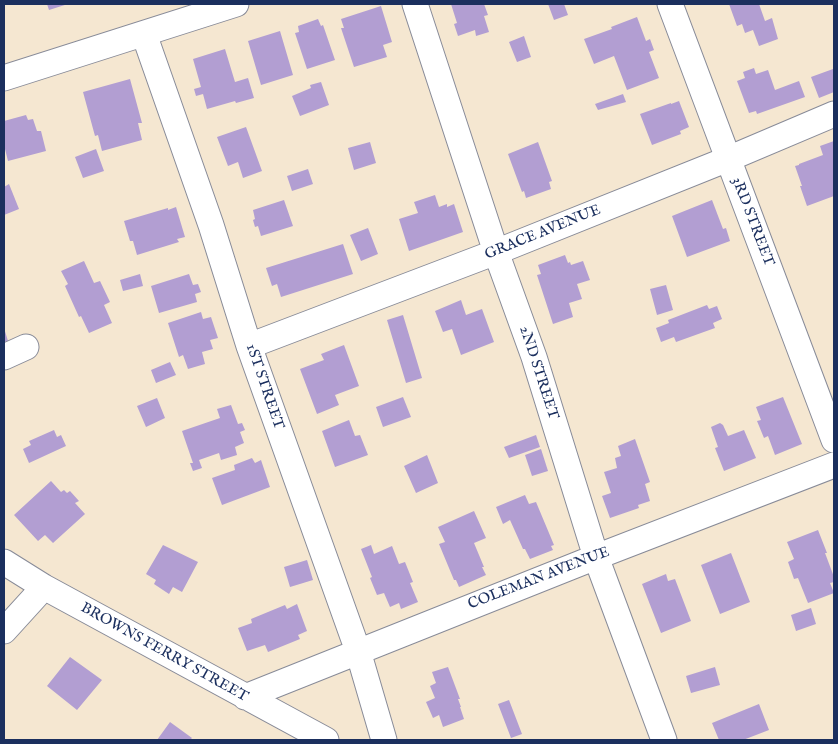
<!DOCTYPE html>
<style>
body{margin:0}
#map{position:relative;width:838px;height:744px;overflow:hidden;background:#f5e7d1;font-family:"IM FELL English",serif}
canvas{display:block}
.frame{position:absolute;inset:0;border:5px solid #1b2f5e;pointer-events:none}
</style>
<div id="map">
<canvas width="838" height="744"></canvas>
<div class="frame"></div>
</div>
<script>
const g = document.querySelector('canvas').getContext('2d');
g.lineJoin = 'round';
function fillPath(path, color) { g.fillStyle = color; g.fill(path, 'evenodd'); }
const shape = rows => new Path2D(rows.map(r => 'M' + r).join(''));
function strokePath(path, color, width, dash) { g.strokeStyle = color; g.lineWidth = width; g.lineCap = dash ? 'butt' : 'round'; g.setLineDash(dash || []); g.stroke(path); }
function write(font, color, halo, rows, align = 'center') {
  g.font = font + ' "IM FELL English",serif'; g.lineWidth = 4.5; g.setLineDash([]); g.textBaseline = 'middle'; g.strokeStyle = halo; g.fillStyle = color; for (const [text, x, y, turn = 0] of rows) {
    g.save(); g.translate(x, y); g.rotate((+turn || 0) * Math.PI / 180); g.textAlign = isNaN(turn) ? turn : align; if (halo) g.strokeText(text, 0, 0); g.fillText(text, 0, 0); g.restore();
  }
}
fillPath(shape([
 [47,4,68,4,49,10],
 [451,4,484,4,488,15,484,16,489,32,476,36,475,30,458,36,454,24,457,23],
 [548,4,564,4,568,15,554,20],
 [729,4,759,4,765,21,772,18,778,39,759,46,753,30,745,33,742,24,737,26],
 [381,6,392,42,383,45,387,57,354,67,341,28,344,28,341,19],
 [637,17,646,41,650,39,654,50,649,52,659,78,627,90,614,56,594,64,584,39,612,29,611,27],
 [318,19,321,26,323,25,335,60,307,69,295,33,299,32,298,26],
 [280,31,293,75,261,85,248,41],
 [524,36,531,57,517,62,509,42],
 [225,49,235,82,248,78,254,98,236,103,235,101,207,109,203,94,196,96,194,89,201,87,193,59],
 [754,68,756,74,768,70,775,90,799,81,805,97,757,114,756,111,749,113,737,81,745,78,743,72],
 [833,69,834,72,834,92,819,98,811,77],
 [130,79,142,123,138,123,142,140,102,151,98,135,95,136,83,92],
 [321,82,329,105,300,116,292,96,311,88,310,85],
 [623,94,626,102,598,110,595,104],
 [679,101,689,127,680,131,681,134,652,145,640,114,671,103,671,104],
 [26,115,28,120,33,119,37,131,41,131,46,151,8,161,4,145,4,121],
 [246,127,262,171,243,178,238,162,228,166,217,137],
 [834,141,834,196,807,206,800,186,802,186,795,166,799,165,799,164,823,155,820,146],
 [370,142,376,163,354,170,348,148],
 [538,142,552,181,549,182,551,189,526,198,524,191,522,192,508,154],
 [96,149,104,171,83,178,75,157],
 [308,169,313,184,292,191,287,176],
 [9,184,19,209,4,215,4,187],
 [435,195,439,207,447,204,447,207,454,204,463,232,409,251,399,219,418,213,414,202],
 [284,200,293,226,261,236,258,226,255,227,253,220,255,219,253,210],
 [712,200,723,229,726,228,730,241,687,257,672,216],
 [176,207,185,237,177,239,179,242,137,255,133,241,130,241,124,221,168,208,168,210],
 [368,228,378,254,361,261,350,235],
 [343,244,353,274,281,297,277,284,272,286,266,268],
 [565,255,568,263,570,262,571,265,583,261,590,280,577,284,582,299,569,303,573,317,553,324,537,275,541,274,538,265],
 [84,261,94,283,100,281,110,302,104,305,112,323,89,333,81,316,79,317,65,286,68,284,61,271],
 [140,274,143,286,123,291,120,280],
 [189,274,193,285,198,284,201,292,195,294,197,302,159,313,151,286],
 [666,285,673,310,657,315,650,289],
 [461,300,466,315,482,309,494,342,461,355,452,329,443,332,435,311],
 [707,305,709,309,717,306,722,319,713,323,715,328,676,342,674,337,661,342,656,328,669,323,668,320],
 [201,312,203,319,211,317,218,338,210,340,213,349,202,352,205,364,188,369,183,355,179,357,168,323],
 [403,315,422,378,406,383,387,320],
 [4,328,8,341,4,342],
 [344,345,359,386,335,395,339,405,317,414,300,369,324,360,321,354],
 [170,362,176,375,156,383,151,370],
 [403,397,411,417,383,427,376,407],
 [783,397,802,444,775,455,768,436,764,438,757,421,761,420,756,407],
 [157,398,165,418,146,427,137,406],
 [231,405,238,424,242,423,245,430,240,432,244,443,235,447,237,455,221,460,219,453,199,460,202,468,193,471,190,463,193,463,182,431,220,418,217,409],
 [349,420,355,436,360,435,368,455,335,467,322,431],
 [720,423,723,425,728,436,744,430,756,458,724,471,715,448,718,447,711,427],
 [54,430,57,437,61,435,66,446,29,463,23,449,31,445,29,441],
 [536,435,540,447,509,458,504,447],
 [635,439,650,482,645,484,650,501,638,505,639,508,610,518,602,496,611,493,604,472,617,468,615,458,621,456,618,446],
 [541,449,548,471,532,476,525,455],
 [427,455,438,483,416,493,404,466],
 [252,458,255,463,261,460,270,487,222,505,212,478,235,470,234,465],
 [51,481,61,492,64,490,67,493,70,491,79,501,75,503,85,514,53,543,45,535,38,541,14,515],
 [525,495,529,504,536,502,554,545,551,546,553,550,530,559,525,549,523,549,510,520,503,524,496,507],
 [474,511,486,538,474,543,484,567,482,567,486,575,459,587,456,580,454,580,439,544,445,542,438,527],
 [818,530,827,553,825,553,834,577,834,582,830,583,834,593,808,603,798,578,794,579,788,562,794,559,787,542],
 [163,545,198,562,182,592,173,587,169,594,154,584,156,580,146,574],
 [371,545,374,554,392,546,399,564,405,562,413,582,410,583,418,602,401,609,399,603,390,607,384,593,377,595,370,578,372,577,361,549],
 [731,553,750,602,720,614,701,565],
 [307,560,313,580,290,587,284,567],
 [666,574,668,581,675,579,691,621,661,633,642,584],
 [297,604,307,631,298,635,300,639,268,652,265,645,247,651,238,628,252,623,251,619,285,605,287,609],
 [811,608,816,624,796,631,791,615],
 [70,657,102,680,77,710,47,686],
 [448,667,460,699,458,699,461,707,460,707,464,719,443,727,439,715,433,718,426,702,435,698,430,686,436,683,432,672],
 [715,667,720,685,691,693,686,676],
 [509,700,522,734,511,738,498,704],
 [759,704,769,730,743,740,719,740,712,723],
 [170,722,192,738,190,740,157,740]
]), '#b29ed2');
const minor = shape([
 [415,4,496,252,534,357,596,557,664,740],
 [670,4,834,440],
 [144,34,211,225,249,346,358,651,384,740],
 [4,78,236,4],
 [249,346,496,252,728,159,834,114],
 [4,357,26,347],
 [4,562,44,587,326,740],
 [4,631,44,587],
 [245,697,596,557,834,465]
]);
strokePath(minor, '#888b98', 27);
strokePath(minor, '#fff', 25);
write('15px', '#1b2f5e', '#fff', [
 ["3RD STREET",752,222,69],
 ["GRACE AVENUE",543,233,-22],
 ["2ND STREET",538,373,72],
 ["1ST STREET",264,387,71],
 ["COLEMAN AVENUE",539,579,-21],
 ["BROWNS FERRY STREET",164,653,29]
]);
</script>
